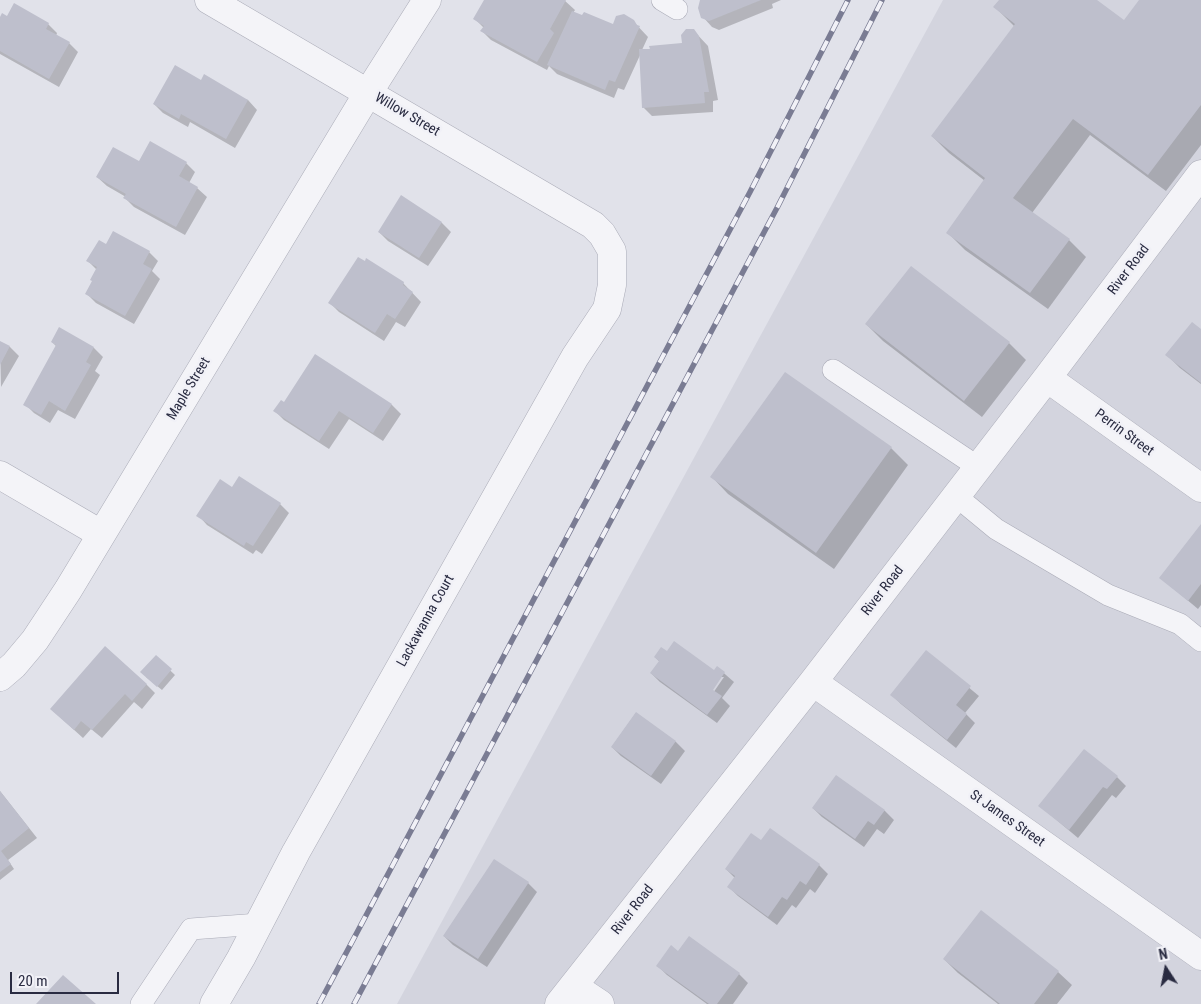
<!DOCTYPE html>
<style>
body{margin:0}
#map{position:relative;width:1201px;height:1004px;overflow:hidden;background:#e1e2ea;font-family:"Roboto Condensed",sans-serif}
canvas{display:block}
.north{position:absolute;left:1141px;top:944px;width:50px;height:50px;-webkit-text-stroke:4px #f1f1f7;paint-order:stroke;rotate:349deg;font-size:14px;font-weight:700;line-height:20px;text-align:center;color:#292b41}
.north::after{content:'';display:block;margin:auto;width:18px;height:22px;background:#292b41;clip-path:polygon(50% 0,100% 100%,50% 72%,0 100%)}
.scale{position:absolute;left:10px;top:972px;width:109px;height:22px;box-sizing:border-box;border:2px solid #292b41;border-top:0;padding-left:6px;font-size:15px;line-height:18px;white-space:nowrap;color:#292b41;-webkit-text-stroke:4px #f1f1f7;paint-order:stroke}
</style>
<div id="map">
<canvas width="1201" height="1004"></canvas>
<div class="north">N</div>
<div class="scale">20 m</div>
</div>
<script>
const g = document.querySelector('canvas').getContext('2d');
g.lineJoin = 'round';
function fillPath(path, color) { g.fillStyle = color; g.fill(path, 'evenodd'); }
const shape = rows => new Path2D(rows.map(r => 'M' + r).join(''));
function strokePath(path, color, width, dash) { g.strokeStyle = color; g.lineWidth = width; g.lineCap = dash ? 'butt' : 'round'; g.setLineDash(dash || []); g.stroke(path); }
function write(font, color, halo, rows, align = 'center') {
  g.font = font + ' "Roboto Condensed",sans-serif'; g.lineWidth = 5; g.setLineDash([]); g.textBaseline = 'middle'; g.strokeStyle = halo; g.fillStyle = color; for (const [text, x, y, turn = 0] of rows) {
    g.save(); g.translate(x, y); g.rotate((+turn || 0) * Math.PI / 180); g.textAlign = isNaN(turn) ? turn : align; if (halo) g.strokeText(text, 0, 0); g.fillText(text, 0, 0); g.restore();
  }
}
fillPath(shape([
 [943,0,1201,0,1201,1004,397,1004]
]), '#d3d4de');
fillPath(shape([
 [485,0,564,0,575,10,573,13,613,26,633,21,648,37,642,50,683,44,694,31,708,46,718,100,713,101,713,112,652,116,643,107,641,53,624,90,618,88,614,98,557,74,549,66,547,70,491,40,482,31,484,28,475,19],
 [704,0,781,0,772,4,773,8,719,30,712,27,703,17],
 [1001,0,1095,0,1124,22,1141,0,1201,0,1201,145,1166,191,1090,135,1032,213,1069,240,1086,257,1048,309,965,250,948,233,985,181,949,153,932,136,1015,27,995,7],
 [7,18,48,24,57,33,56,36,69,43,78,52,59,87,0,54,0,19],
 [201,82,248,100,257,110,235,148,190,122,188,127,163,113,154,104],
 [139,163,186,163,195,172,189,183,197,188,207,197,185,235,134,207,125,198,126,197,107,186,97,177],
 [402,197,442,223,451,232,428,266,388,241,379,232],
 [107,245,149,252,158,261,152,271,160,279,134,324,96,303,87,294,97,270,88,261],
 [365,263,403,283,421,302,405,327,396,322,384,341,339,312,330,303],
 [866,324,1009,343,1026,360,982,417,883,341],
 [59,329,94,348,103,357,95,371,100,375,75,419,58,410,50,423,34,413,25,404,57,347,52,342],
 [1201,331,1201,384,1180,368,1167,355],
 [0,342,10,347,19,356,1,387],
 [315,356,392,405,401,414,383,441,349,419,329,449,284,420,275,411,285,404],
 [891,448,908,465,834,569,728,494,712,477],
 [232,488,280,504,289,513,262,554,256,550,253,554,207,525,198,515],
 [1201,526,1201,605,1198,609,1161,578],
 [667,652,715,672,718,668,734,682,722,698,730,706,717,723,660,682,651,673,660,662,655,657],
 [721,677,724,677,711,696,708,694],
 [926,652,979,696,965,713,975,723,956,748,901,704,892,695],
 [156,657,175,675,162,690,146,677],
 [146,684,155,693,142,709,134,702,102,738,91,729,83,738,51,709],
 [636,713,676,742,685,751,661,784,621,756,612,747],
 [836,776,885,811,894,820,884,834,877,829,864,847,822,817,813,808],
 [1117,777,1126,786,1116,798,1112,795,1078,838,1040,806],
 [0,791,37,838,8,860,14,869,0,880],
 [770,830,819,865,828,874,815,893,810,889,796,908,792,905,777,925,738,896,729,887,735,878,726,869,761,842],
 [494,861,528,883,537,892,487,967,453,945,444,936],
 [981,912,1058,972,1072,985,1057,1004,998,1004,958,973,944,959],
 [679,952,739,974,748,983,733,1004,707,1004,667,975,658,966]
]), '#0003');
fillPath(shape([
 [484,0,566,0,550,29,554,33,537,62,480,31,484,26,473,19],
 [700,0,761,0,709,21,701,18,698,8],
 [999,0,1097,0,1124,20,1139,0,1201,0,1201,105,1148,175,1073,119,1013,198,1070,239,1030,293,946,233,985,178,931,136,1015,24,993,7],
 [14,3,49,23,46,29,70,42,49,79,0,51,0,17,2,13,7,16],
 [572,11,582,15,584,12,613,24,616,16,624,14,634,20,637,25,640,26,615,82,609,80,605,90,547,65],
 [686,29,694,29,699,36,709,92,704,92,705,103,642,108,639,49,650,49,649,46,682,43,681,35],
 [175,65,201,80,204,74,248,100,226,139,181,114,179,119,153,104],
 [150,141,187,162,179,176,198,187,176,227,123,198,126,194,96,177,113,147,139,161],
 [401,195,442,222,419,258,378,232],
 [113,231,150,251,143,264,152,269,125,316,85,294,92,281,90,280,97,267,86,261,99,240,106,244],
 [358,257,365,261,366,258,404,282,403,285,413,292,395,319,387,314,375,333,328,303],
 [911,266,1010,342,964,401,865,324],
 [1192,322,1201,329,1201,383,1165,355],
 [59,327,94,347,86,362,91,365,65,411,49,401,41,415,23,405,56,345,51,342],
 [0,341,10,346,0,365],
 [315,354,392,404,373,433,339,411,319,441,273,411,281,400,284,402],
 [785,372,892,447,816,553,710,477],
 [239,476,281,503,253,546,246,542,244,546,196,516,220,479,232,487],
 [1201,524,1201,584,1188,601,1159,578],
 [674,641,714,670,717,666,725,672,713,690,722,696,707,715,650,673,659,661,654,657,661,647,667,651],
 [105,646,147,684,132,701,125,694,92,730,81,721,74,730,50,709],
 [926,650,971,686,956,705,967,714,947,740,890,695],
 [156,655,172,669,157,687,140,672],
 [636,712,676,741,651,776,611,747],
 [1084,749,1118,776,1107,789,1103,787,1069,830,1038,806],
 [836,775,885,810,874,825,868,821,855,839,812,808],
 [0,791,29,828,1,851,11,864,0,872],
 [770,828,820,864,806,885,800,881,787,900,782,897,768,917,727,887,735,876,725,869,751,833,761,840],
 [494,859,529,882,478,959,443,936],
 [981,910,1059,971,1034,1004,1000,1004,943,959],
 [689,936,740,973,717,1004,709,1004,656,966,671,945,678,951],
 [63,975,96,1004,36,1004]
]), '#bebfcc');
const service = shape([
 [662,0,677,9],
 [833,370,978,467],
 [956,496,996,529,1108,595,1180,624,1201,641],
 [141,1004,191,929,259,924]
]);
const minor = shape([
 [209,0,593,225,602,234,612,251,612,285,607,309,575,357,296,852,241,958,214,1004],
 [1047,378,1201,488],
 [0,475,101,534],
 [0,677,14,665,35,640,68,590,368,93,427,0],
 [813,682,1201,956],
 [573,986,600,1004],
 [559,1004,813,682,1047,378,1201,174]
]);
strokePath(service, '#aaabb7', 22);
strokePath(minor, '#aaabb7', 29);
strokePath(service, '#f4f4f8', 21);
strokePath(minor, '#f4f4f8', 28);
const rail = shape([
 [319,1004,750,192,848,0],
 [354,1004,778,206,882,0]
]);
strokePath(rail, '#7a7c93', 5.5);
strokePath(rail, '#f1f1f7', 4, [11]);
write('14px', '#292b41', '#f1f1f7', [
 ["Willow Street",407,115,30],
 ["River Road",1129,270,-53],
 ["Maple Street",189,389,-59],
 ["Perrin Street",1124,433,36],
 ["River Road",883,591,-52],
 ["Lackawanna Court",426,621,-61],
 ["St James Street",1007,819,35],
 ["River Road",633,910,-52]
]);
</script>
